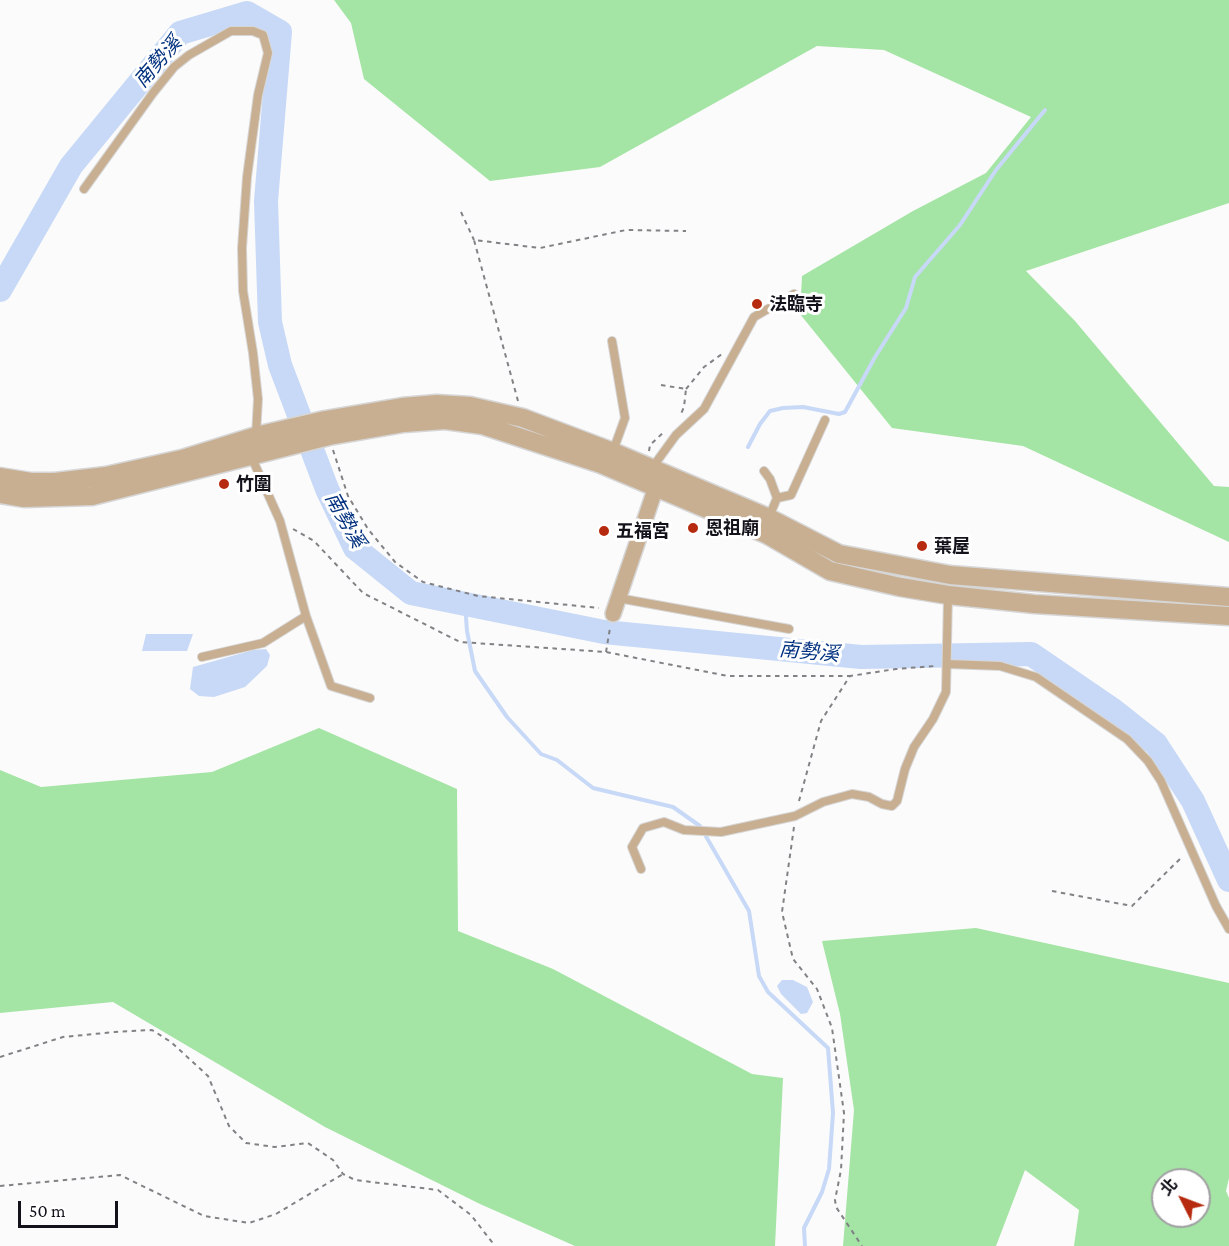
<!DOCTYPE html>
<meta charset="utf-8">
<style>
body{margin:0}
#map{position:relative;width:1229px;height:1246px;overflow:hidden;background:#fbfbfb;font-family:"Crimson Pro","Noto Sans TC",serif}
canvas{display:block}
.north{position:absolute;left:1151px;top:1168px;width:60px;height:60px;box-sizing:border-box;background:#fff;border:2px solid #a1a0a3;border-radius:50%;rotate:312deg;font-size:16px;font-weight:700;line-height:24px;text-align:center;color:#13111a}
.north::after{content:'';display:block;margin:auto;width:21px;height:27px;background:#b62b0f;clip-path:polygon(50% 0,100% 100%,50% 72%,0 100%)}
.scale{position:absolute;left:18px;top:1201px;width:100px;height:27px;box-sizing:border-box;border:3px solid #13111a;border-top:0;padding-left:8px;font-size:18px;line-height:21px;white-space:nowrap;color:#13111a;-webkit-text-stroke:4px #fff;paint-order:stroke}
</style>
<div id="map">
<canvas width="1229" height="1246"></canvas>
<div class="north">北</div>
<div class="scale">50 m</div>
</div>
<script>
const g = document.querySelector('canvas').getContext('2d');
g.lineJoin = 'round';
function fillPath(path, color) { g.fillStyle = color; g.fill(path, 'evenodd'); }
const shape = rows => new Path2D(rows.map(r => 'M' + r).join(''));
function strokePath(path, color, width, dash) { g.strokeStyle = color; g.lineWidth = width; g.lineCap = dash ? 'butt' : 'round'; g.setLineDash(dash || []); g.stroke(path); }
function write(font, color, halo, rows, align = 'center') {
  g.font = font + ' "Crimson Pro","Noto Sans TC",serif'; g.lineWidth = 6; g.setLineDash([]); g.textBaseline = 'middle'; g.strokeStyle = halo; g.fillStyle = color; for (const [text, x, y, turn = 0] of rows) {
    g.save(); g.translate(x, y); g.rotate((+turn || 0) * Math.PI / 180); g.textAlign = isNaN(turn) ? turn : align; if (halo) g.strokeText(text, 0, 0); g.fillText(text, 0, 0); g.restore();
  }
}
fillPath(shape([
 [334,0,1229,0,1229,203,1026,271,1075,321,1214,486,1229,487,1229,542,1023,446,892,428,800,314,802,276,913,211,986,173,1031,117,884,50,817,46,600,167,490,181,364,79,351,23],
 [319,728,457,789,458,931,553,969,752,1074,783,1078,775,1246,575,1246,480,1204,325,1127,113,1002,0,1013,0,770,41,787,212,772],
 [976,928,1229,983,1229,1178,1226,1191,1229,1198,1229,1246,1074,1246,1079,1210,1025,1170,996,1246,843,1246,854,1110,840,1014,822,941],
 [1163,1180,1199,1180,1199,1216,1163,1216]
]), '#a4e4a4');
fillPath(shape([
 [146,634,193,634,187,651,142,651],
 [266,649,270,655,267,666,245,687,214,697,199,696,190,689,193,667,253,650],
 [782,980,793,980,807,987,813,1002,807,1013,801,1014,781,994,777,986]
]), '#c7d9f6');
strokePath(shape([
 [748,447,760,424,770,411,783,408,803,407,839,414,845,412,875,357,906,308,915,277,960,225,996,170,1045,110],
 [465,604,467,631,475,671,507,717,541,754,557,760,593,788,673,807,700,826,749,911,759,976,768,992,828,1048,833,1113,829,1169,822,1192,804,1228,805,1246]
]), '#c7d9f6', 4);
strokePath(shape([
 [0,290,71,166,180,33,247,13,280,32,266,201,270,322,280,365,327,489,355,548,411,593,604,632,861,657,1031,654,1113,710,1156,744,1193,801,1229,880]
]), '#c7d9f6', 24);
const service = shape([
 [84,189,153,93,174,67,189,55,231,31,253,31,263,35,268,53,258,95,247,177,242,248,243,291,253,353,258,399,256,435],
 [612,341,625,418,613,451],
 [652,468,676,435,704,409,754,317,794,294],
 [764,471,770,479,777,498],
 [769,517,777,498,791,495,825,420],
 [618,598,789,629],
 [306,616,331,686,370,698],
 [202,657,263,643,306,616,280,521,251,456],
 [947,664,1000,666,1036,677,1127,739,1148,761,1161,781,1216,906,1229,929],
 [641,869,632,847,643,828,664,822,684,830,721,832,795,816,823,802,852,794,869,797,882,804,892,806,897,801,905,769,914,747,933,719,946,692,948,596]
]);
const minor = shape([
 [613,614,656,487]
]);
const tertiary = shape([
 [0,477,31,482,55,482,106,476,182,459,256,436,325,420,402,407,437,404,470,406,523,418,613,452,769,518,839,554,950,575,1229,597],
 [0,494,24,498,92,496,329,436,404,423,445,420,482,425,601,464,766,534,830,571,900,587,948,595,1034,604,1229,616]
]);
strokePath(service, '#d6d6d7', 10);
strokePath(minor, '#d6d6d7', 18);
strokePath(tertiary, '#d6d6d7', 21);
strokePath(shape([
 [461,212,474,240],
 [661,385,686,389,684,407,680,416],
 [686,389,704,367,722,354],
 [518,401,474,240,540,248,626,230,686,231],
 [333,450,348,496,368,529,395,562,423,582,478,596,599,608],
 [649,451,650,445,665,431],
 [293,529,314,541,363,593,460,642,606,652,728,676,850,676],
 [606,652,610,628],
 [799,801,821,721,850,676,896,669,935,666],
 [794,827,782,912,793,959,817,989,832,1028,844,1113,841,1170,835,1200,836,1207,862,1246],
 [1052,891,1132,906,1183,856],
 [0,1057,63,1037,115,1032,152,1030,171,1042,208,1076,229,1126,246,1143,275,1147,308,1143,333,1160,343,1174,355,1180,438,1190,471,1215,495,1246],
 [0,1186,120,1175,204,1216,249,1223,276,1214,343,1174]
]), '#828186', 2, [4.5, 4.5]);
strokePath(service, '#c8af91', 8);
strokePath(minor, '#c8af91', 15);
strokePath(tertiary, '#c8af91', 18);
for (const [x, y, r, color] of [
 [757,304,6,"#b62b0f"],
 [224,484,6,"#b62b0f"],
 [693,528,6,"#b62b0f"],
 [604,531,6,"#b62b0f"],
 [922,546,6,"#b62b0f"]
]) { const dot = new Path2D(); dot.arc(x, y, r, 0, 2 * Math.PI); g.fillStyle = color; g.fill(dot); strokePath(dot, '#fff', 2); }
write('bold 18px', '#13111a', '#fff', [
 ["法臨寺",769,304],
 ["竹圍",236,484],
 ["恩祖廟",705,528],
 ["五福宮",616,531],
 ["葉屋",934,546]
], 'left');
write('italic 20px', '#02317f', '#fff', [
 ["南勢溪",158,62,-49],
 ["南勢溪",345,520,61],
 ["南勢溪",809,652,5]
]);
</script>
